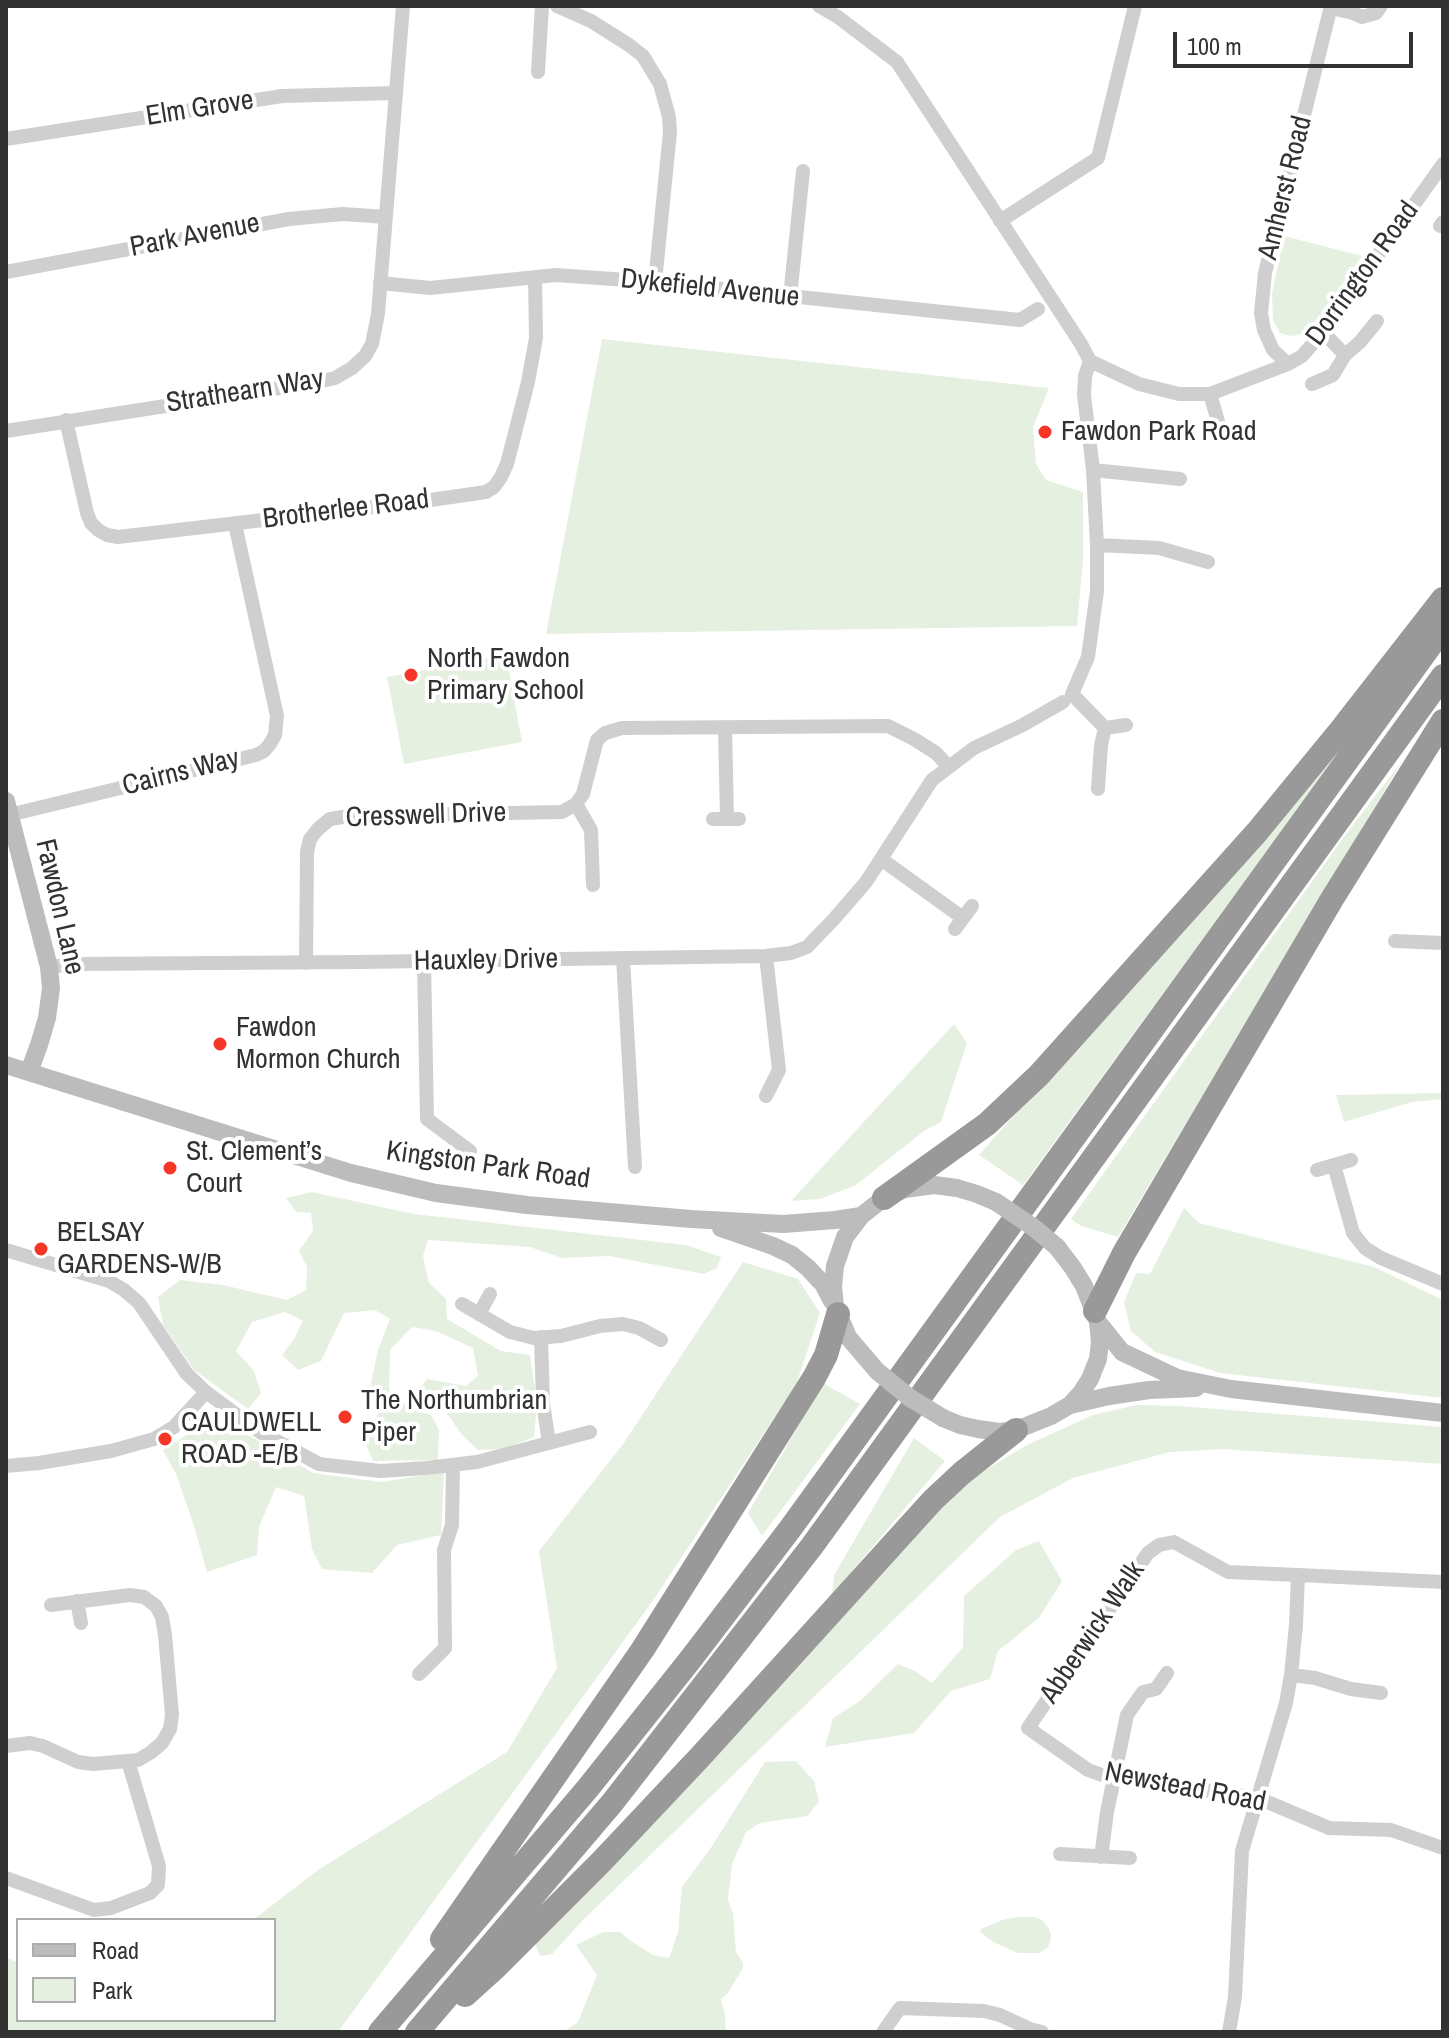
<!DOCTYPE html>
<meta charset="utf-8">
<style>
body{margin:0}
#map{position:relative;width:1449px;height:2038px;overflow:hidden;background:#fff;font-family:"Archivo Narrow",sans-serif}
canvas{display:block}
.frame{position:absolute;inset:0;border:8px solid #323232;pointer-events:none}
.legend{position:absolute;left:16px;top:1918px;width:260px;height:104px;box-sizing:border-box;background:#fff;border:2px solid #adadad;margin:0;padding:10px 14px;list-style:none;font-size:24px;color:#323232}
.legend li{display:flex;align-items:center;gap:16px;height:40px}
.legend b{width:40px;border:2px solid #adadad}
.scale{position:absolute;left:1173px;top:32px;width:240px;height:36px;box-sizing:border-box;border:4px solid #323232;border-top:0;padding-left:10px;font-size:24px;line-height:28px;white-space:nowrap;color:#323232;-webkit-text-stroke:6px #fff;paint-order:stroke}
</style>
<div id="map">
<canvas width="1449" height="2038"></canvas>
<div class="frame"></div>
<ul class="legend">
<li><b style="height:10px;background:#bcbcbc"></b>Road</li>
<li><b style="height:22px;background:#e6f0e0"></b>Park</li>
</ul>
<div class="scale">100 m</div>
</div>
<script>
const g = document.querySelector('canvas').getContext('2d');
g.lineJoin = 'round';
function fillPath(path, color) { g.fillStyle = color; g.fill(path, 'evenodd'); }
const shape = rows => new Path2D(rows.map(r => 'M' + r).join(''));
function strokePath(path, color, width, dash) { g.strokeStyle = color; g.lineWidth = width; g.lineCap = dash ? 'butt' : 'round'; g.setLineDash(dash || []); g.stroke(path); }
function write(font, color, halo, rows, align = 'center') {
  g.font = font + ' "Archivo Narrow",sans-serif'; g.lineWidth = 8; g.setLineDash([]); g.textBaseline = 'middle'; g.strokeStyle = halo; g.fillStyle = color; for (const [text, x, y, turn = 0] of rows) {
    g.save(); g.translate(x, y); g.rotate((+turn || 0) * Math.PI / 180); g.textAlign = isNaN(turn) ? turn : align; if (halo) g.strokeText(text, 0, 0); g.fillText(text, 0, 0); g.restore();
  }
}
fillPath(shape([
 [1284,236,1362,256,1319,318,1304,334,1290,336,1280,333,1273,320,1272,293],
 [602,339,1049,388,1033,427,1036,464,1046,480,1083,492,1083,560,1077,626,546,634],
 [506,655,522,742,404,764,387,677],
 [1336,750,1339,752,1023,1185,979,1155],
 [1403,760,1118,1237,1081,1226,1071,1219,1346,834],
 [954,1024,967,1043,941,1122,924,1131,856,1185,820,1199,791,1201],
 [1443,1093,1443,1099,1412,1102,1344,1122,1336,1095],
 [312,1192,414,1214,686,1245,721,1257,717,1268,704,1274,609,1256,562,1258,530,1247,428,1240,423,1256,429,1283,446,1299,447,1319,501,1351,530,1355,537,1404,534,1437,503,1449,478,1450,462,1435,433,1393,419,1390,427,1379,466,1386,478,1376,473,1348,436,1331,412,1327,390,1350,389,1390,409,1408,431,1415,439,1430,438,1460,373,1461,365,1442,378,1413,371,1383,378,1350,390,1319,375,1310,344,1313,321,1361,298,1370,282,1355,294,1339,303,1321,285,1312,252,1322,236,1351,254,1371,261,1393,248,1409,194,1370,163,1325,158,1297,180,1280,223,1285,287,1300,306,1290,307,1267,299,1251,313,1231,311,1213,296,1212,286,1198],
 [1184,1208,1199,1223,1374,1267,1443,1300,1443,1398,1220,1373,1155,1352,1131,1331,1124,1302,1136,1273,1150,1274],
 [743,1262,798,1279,820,1313,796,1385,652,1602,338,2032,6,2032,6,1958,18,1962,18,2020,274,2020,274,1920,253,1920,318,1870,507,1752,557,1668,539,1551,623,1444],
 [823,1383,860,1404,762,1536,748,1513],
 [1137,1405,1179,1406,1443,1427,1443,1464,1223,1449,1170,1452,1073,1478,1000,1517,582,1921,552,1954,540,1956,535,1944,919,1528,977,1475,1027,1445,1093,1415],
 [216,1416,313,1473,382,1482,444,1472,441,1535,397,1545,372,1573,322,1569,312,1549,304,1496,276,1487,259,1527,257,1555,207,1572,193,1523,176,1474,163,1450],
 [914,1438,945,1461,832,1595,834,1575],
 [1039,1541,1062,1581,1039,1618,998,1651,990,1679,951,1691,914,1733,825,1747,833,1718,860,1701,898,1664,915,1671,932,1683,963,1647,964,1596,1016,1550],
 [796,1761,814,1781,819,1801,808,1816,760,1823,746,1832,732,1864,728,1900,733,1914,736,1952,743,1963,743,1968,728,1993,721,1999,725,2015,726,2032,563,2032,578,2022,597,1975,576,1945,603,1932,620,1932,631,1941,653,1955,669,1958,678,1932,682,1887,712,1846,765,1762],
 [1019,1917,1035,1917,1042,1920,1048,1927,1051,1935,1050,1943,1047,1948,1040,1953,1018,1953,993,1942,980,1932,981,1929,1002,1920]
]), '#e6f0e0');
strokePath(shape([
 [557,6,591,21,629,45,643,56,660,84,669,117,670,132,655,282],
 [819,6,838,17,897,62,1081,344,1090,361,1085,376,1084,395,1093,470,1097,545,1097,591,1088,657,1072,694,1105,728],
 [1331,8,1353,13,1362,17,1376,13,1381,6],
 [538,72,542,6],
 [6,139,282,96,396,93],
 [1000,221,1098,158,1135,6],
 [1440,226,1443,222],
 [6,272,289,219,343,214,386,217],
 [380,283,430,288,556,275,655,282,1020,320,1038,309],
 [790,297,803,171],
 [1323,332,1345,355,1360,342,1377,321],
 [1090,361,1139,384,1179,394,1210,394,1288,364,1302,356,1323,332,1443,164],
 [1288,364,1273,350,1264,330,1261,313,1265,273,1331,6],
 [1312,384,1333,375,1345,355],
 [1210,394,1220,428],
 [66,420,87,513,91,523,98,530,107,535,118,537,417,502,486,492,494,487,501,477,507,464,528,382,536,338,535,277],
 [6,431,318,382,335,378,352,368,365,356,372,344,378,314,403,6],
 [1093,470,1180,479],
 [1097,545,1159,548,1208,562],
 [725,727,727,819],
 [1098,789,1101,745,1105,728,1126,725],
 [576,804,591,830,593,885],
 [9,815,256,755,264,751,270,744,275,735,277,716,235,524],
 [713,819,739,819],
 [881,859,963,918],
 [955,929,972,906],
 [1395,941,1443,943],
 [766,956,779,1070,766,1096],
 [623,958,635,1167],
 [424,962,427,1119,470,1151],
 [306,963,307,852,310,839,318,829,330,819,349,816,562,812,576,804,583,794,597,740,605,733,622,728,888,726,914,739,936,753,949,767],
 [49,967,73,964,359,962,766,956,791,953,807,947,834,919,866,882,932,780,974,748,1021,726,1063,702],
 [1334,1165,1353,1233,1365,1248,1381,1258,1443,1284],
 [1317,1170,1351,1160],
 [6,1250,109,1281,124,1290,139,1303,187,1374,206,1392,260,1432,319,1464,380,1471,426,1468,477,1462,590,1432],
 [462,1304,510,1332,534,1338,561,1336,600,1326,623,1324,639,1328,661,1340],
 [479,1314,490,1294],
 [541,1337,543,1403,549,1443],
 [6,1466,39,1463,111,1451,154,1439,174,1427,206,1392],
 [1298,1575,1228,1572,1174,1542,1159,1545,1148,1553,1028,1728,1088,1770,1102,1775,1258,1798,1329,1828,1391,1830,1443,1848],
 [77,1601,81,1623],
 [419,1674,445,1648,444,1550,452,1525,453,1465],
 [1291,1675,1315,1678,1351,1689,1381,1693],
 [6,1746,30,1743,43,1746,78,1762,93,1764,128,1761,138,1760,150,1753,162,1743,170,1729,172,1715,165,1635,162,1617,156,1606,144,1597,130,1595,51,1605],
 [1060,1854,1130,1858],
 [1101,1857,1107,1812,1127,1715,1143,1692,1156,1689,1167,1673],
 [6,1878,94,1910,111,1908,150,1893,158,1885,159,1866,128,1761],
 [883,2032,900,2008,984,2011,1000,2015,1030,2029,1042,2032],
 [1229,2032,1235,1997,1242,1851,1286,1703,1291,1675,1296,1625,1298,1575,1443,1582]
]), '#cfcfcf', 14);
strokePath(shape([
 [6,801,49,967,51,988,47,1018,39,1045,29,1072],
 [6,1065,351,1173,436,1193,527,1205,691,1219,783,1224,835,1220,861,1216],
 [721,1228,773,1246,792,1255,808,1268,823,1284,832,1301],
 [1098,1322,1122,1352,1177,1378,1231,1389,1443,1413],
 [877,1371,848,1337,835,1306,833,1287,835,1266,845,1237,861,1216,884,1198,905,1189,934,1185,957,1188,977,1194,996,1202],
 [1070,1405,1109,1396,1149,1390,1196,1388],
 [943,1418,960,1425,978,1429,999,1432,1016,1430,1051,1416,1070,1405,1081,1393,1090,1379,1098,1359,1100,1342,1098,1322,1084,1286,1073,1268,1057,1247]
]), '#bcbcbc', 18);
strokePath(shape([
 [884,1198,987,1124,1039,1075,1257,832,1344,726,1443,599],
 [1095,1311,1124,1253,1332,899,1443,721],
 [442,1939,643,1649,814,1378,826,1355,838,1314],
 [465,1995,496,1967,602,1861,700,1757,933,1500,962,1473,1016,1430],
 [380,2032,588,1788,690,1660,790,1529,1443,628],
 [417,2032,612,1803,812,1546,1443,676]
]), '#999', 24);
strokePath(shape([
 [996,1202,1033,1227,1057,1247],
 [877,1371,910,1398,943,1418]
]), '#bcbcbc', 18);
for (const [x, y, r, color] of [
 [1045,432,8,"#f63627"],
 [411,675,8,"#f63627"],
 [220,1044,8,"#f63627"],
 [170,1168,8,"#f63627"],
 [41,1249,8,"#f63627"],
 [345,1417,8,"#f63627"],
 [165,1439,8,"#f63627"]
]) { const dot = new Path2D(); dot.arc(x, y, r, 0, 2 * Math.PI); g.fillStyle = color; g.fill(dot); strokePath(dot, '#fff', 3); }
write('28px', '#323232', '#fff', [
 ["Elm Grove",200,109,-9],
 ["Amherst Road",1286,188,-76],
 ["Park Avenue",195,236,-11],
 ["Dorrington Road",1363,274,-54],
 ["Dykefield Avenue",710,289,6],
 ["Strathearn Way",245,392,-9],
 ["Brotherlee Road",346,510,-7],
 ["Cairns Way",181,773,-14],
 ["Cresswell Drive",426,816,-2],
 ["Fawdon Lane",59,907,77],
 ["Hauxley Drive",486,961,-1],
 ["Kingston Park Road",488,1166,8],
 ["Abberwick Walk",1093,1633,-56],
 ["Newstead Road",1185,1788,11]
]);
write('28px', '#323232', '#fff', [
 ["Fawdon Park Road",1061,432],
 ["North Fawdon",427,659],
 ["Primary School",427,691],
 ["Fawdon",236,1028],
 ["Mormon Church",236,1060],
 ["St. Clement’s",186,1152],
 ["Court",186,1184],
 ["BELSAY",57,1233],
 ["GARDENS-W/B",57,1265],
 ["The Northumbrian",361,1401],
 ["Piper",361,1433],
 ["CAULDWELL",181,1423],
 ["ROAD -E/B",181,1455]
], 'left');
</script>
